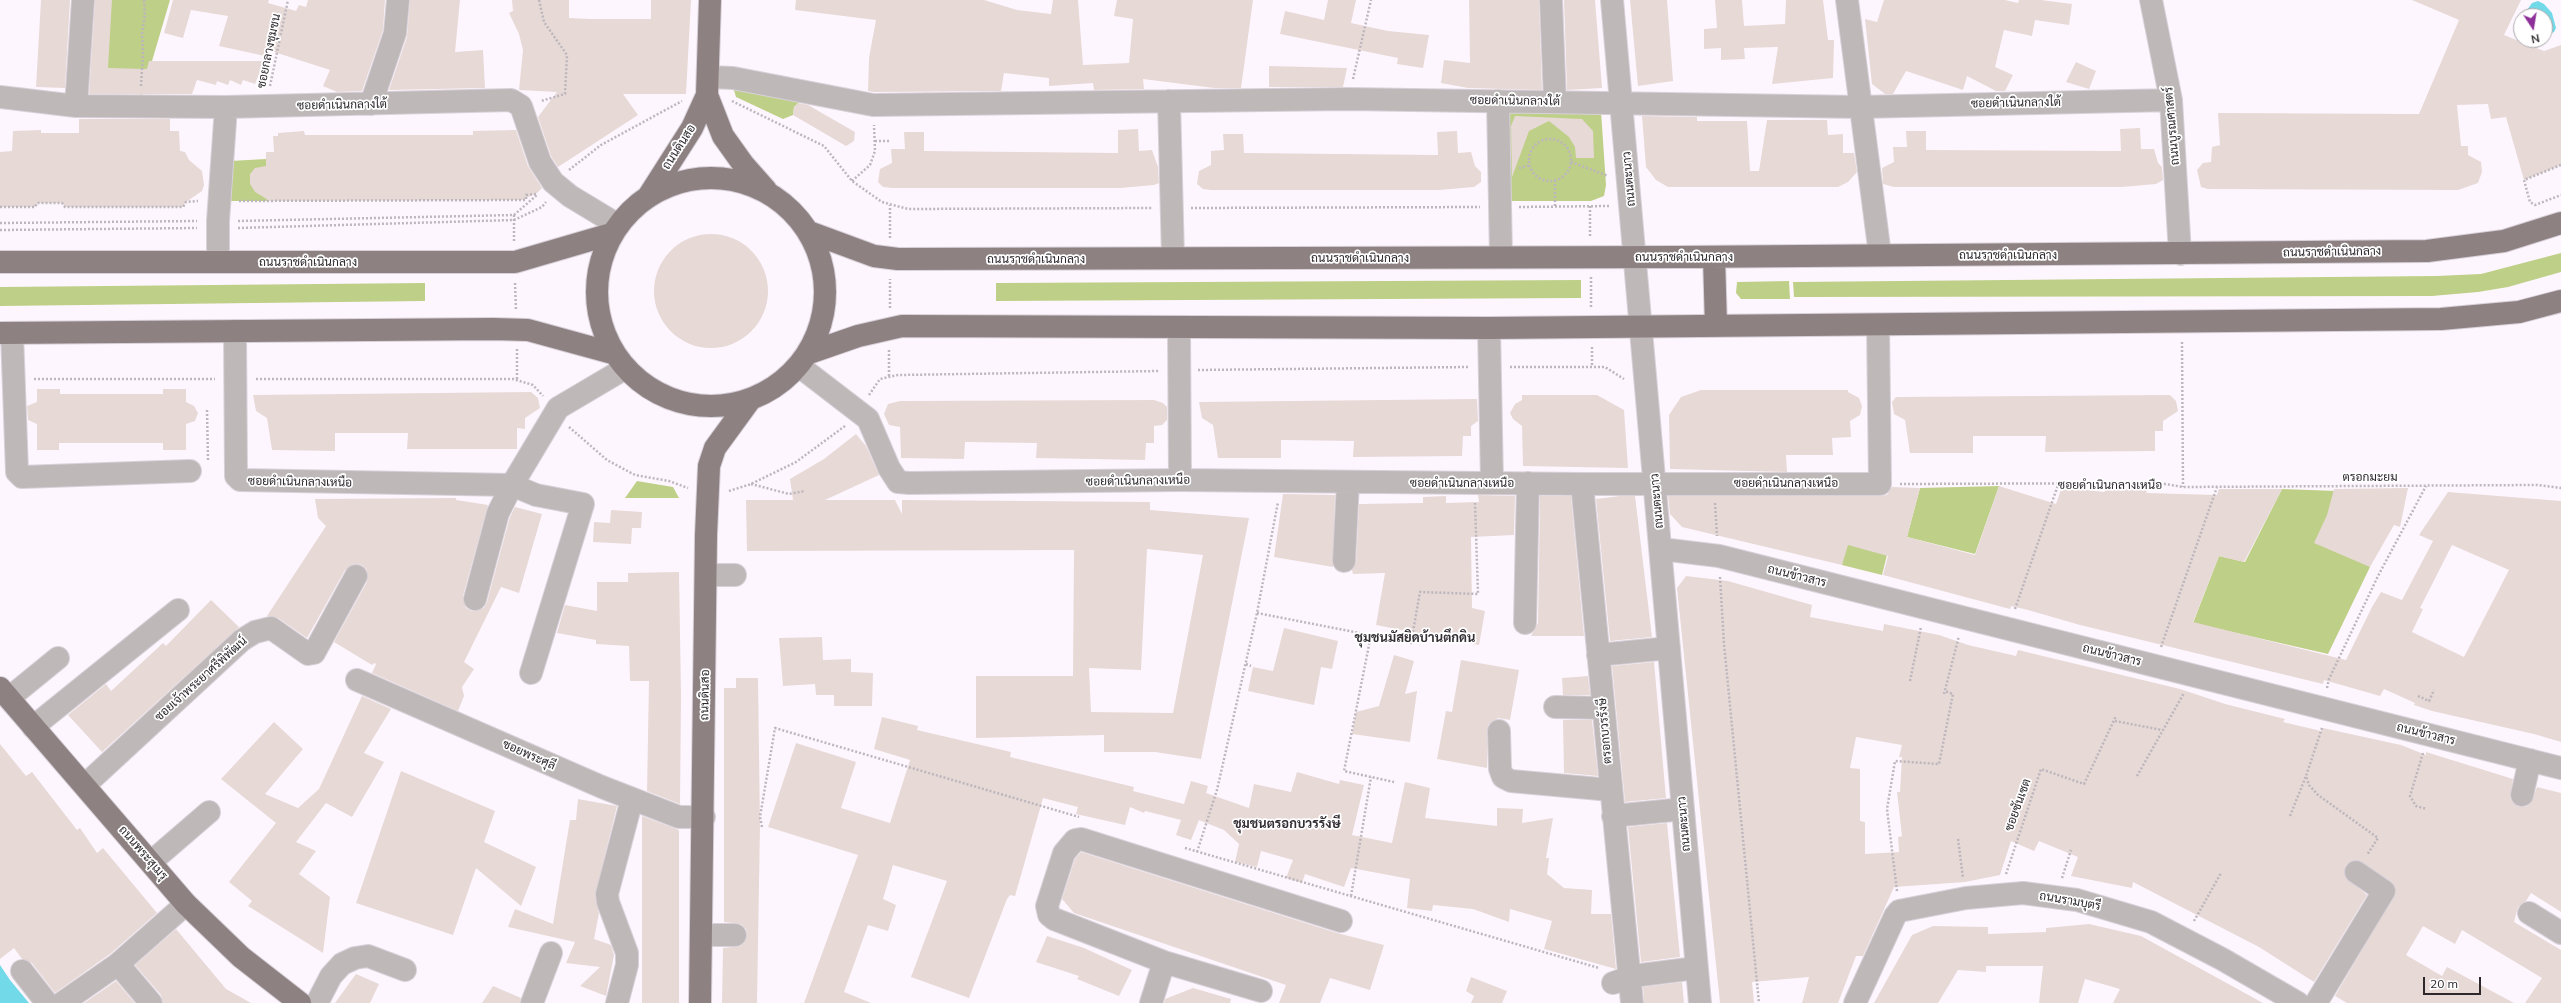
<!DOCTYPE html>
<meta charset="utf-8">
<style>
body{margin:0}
#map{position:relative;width:2561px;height:1003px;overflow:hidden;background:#fef6ff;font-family:Mulish,sans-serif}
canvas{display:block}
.north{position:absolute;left:2513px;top:8px;width:40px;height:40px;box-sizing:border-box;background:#fff;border:1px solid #aba9ab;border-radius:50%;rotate:168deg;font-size:11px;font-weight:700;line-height:16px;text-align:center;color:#2c282c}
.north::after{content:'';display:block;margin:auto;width:14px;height:18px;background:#8e309a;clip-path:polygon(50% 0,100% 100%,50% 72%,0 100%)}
.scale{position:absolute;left:2423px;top:977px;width:58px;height:18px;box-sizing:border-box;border:2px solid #2c282c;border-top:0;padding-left:5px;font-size:12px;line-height:14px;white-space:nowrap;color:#2c282c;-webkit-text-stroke:3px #fff;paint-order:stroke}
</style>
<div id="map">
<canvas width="2561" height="1003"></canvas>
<div class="north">N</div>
<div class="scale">20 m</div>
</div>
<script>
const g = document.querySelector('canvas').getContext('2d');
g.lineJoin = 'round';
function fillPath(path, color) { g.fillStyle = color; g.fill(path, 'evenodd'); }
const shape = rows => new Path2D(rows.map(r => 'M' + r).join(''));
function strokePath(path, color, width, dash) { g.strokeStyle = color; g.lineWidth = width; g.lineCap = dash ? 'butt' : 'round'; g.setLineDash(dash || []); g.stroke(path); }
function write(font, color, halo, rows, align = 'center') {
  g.font = font + ' Mulish,Sarabun,sans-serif'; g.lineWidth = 3.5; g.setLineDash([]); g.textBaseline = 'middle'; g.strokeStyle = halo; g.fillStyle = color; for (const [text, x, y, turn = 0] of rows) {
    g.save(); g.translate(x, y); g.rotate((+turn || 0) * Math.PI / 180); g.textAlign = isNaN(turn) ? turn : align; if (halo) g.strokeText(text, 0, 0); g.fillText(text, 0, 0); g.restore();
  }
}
fillPath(shape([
 [100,0,170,0,142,95,98,82],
 [733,87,801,101,794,107,793,115,783,119,736,97],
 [1601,111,1606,185,1604,196,1591,201,1504,201,1503,112],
 [266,159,267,201,229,201,230,161],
 [2561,253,2561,272,2508,287,2478,292,2432,296,1794,297,1793,282,2436,276,2481,274],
 [1581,280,1581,298,996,301,996,283],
 [1789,281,1790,299,1741,299,1736,293,1737,282],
 [425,283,425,301,0,306,0,287],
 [637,481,673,487,679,498,625,498],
 [1999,486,1975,554,1907,537,1920,488],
 [2282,489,2337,491,2370,567,2328,654,2193,623,2219,556,2245,562],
 [1845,543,1887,555,1882,575,1842,565]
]), '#becf87');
fillPath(shape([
 [2538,1,2544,4,2552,13,2556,28,2554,32,2545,36,2545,16,2529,16,2527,10,2532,3],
 [0,965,10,980,29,1003,0,1003]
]), '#71d9e8');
fillPath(shape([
 [41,0,70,0,65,88,36,87],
 [95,0,112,0,108,68,147,69,149,61,264,61,255,84,243,80,241,85,230,80,228,85,217,81,216,85,197,80,192,94,89,94],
 [173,0,269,0,268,3,296,11,299,5,306,7,308,0,385,0,383,30,362,91,337,92,323,86,330,70,268,50,265,56,219,46,228,16,191,10,183,38,164,33],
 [410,0,460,0,455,52,483,50,485,88,389,90,407,37],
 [512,0,569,0,569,18,591,19,651,19,651,0,691,0,686,94,623,94,638,115,558,167,551,156,538,117,557,92,519,90,523,50,519,34,509,13,513,11],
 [796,0,984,0,1017,10,1051,14,1053,0,1078,0,1083,65,1129,63,1133,19,1114,16,1117,0,1253,0,1241,88,1214,88,1143,79,1144,89,1094,90,1093,83,1049,86,1049,78,1004,73,1001,91,874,92,868,91,869,58,876,20,795,10],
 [1328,0,1356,0,1351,23,1388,31,1429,35,1423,68,1397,64,1398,58,1280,34,1285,11,1324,20],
 [1469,0,1539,0,1542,90,1468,88,1441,83,1444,60,1470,63],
 [1564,0,1595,0,1602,88,1567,90],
 [1630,0,1667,0,1673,81,1638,86],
 [1715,0,1742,0,1744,26,1785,24,1786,0,1823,0,1828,40,1834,40,1833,78,1772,84,1778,47,1744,48,1745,59,1721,60,1721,48,1704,49,1704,29,1717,28],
 [1884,0,2005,0,2018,3,2019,0,2041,0,2072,4,2069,25,2035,20,2032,36,2004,30,1995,67,2013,75,2005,91,1996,91,1967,76,1963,90,1906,71,1893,94,1885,94,1872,84,1865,19,1877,22],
 [2412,0,2521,0,2504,35,2544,51,2561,45,2561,165,2524,180,2506,117,2491,119,2488,104,2457,105,2461,146,2468,146,2468,155,2481,162,2482,172,2478,183,2458,190,2208,189,2201,187,2197,170,2203,163,2211,162,2212,147,2220,145,2218,113,2419,114,2459,20],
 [2076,62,2096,71,2089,89,2066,82],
 [1269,66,1347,68,1343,87,1269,87],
 [798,103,808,105,855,132,854,141,846,146,793,115,794,107],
 [1515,116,1582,119,1593,131,1594,158,1576,158,1575,147,1569,137,1549,121,1529,131,1512,177,1511,126],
 [1642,116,1697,117,1697,121,1747,121,1750,171,1759,171,1767,120,1827,120,1828,135,1843,134,1843,153,1854,153,1857,172,1848,182,1838,187,1668,187,1656,180,1646,167],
 [79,119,170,119,170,131,179,131,180,151,185,152,189,160,202,171,204,185,202,191,186,202,183,207,65,207,62,203,37,203,35,207,0,207,0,152,12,151,13,131,41,130,41,133,79,133],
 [2140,128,2141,149,2154,149,2158,163,2162,167,2163,180,2156,184,2122,187,1894,187,1883,184,1882,168,1894,162,1893,147,1907,147,1906,131,1926,131,1926,150,2121,151,2120,129],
 [1138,129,1139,151,1152,150,1158,167,1159,183,1154,185,1120,188,892,188,883,187,878,182,880,169,892,163,891,149,905,149,904,132,924,132,924,151,1118,153,1118,130],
 [516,130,528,166,542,188,537,193,522,200,270,201,255,192,250,184,250,174,255,168,266,166,266,152,274,152,273,136,278,136,278,133,304,131,305,135,473,135,473,131],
 [1457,131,1458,153,1471,152,1475,166,1481,172,1481,182,1474,187,1439,190,1211,190,1203,189,1197,184,1199,171,1211,165,1211,151,1224,150,1223,134,1243,134,1244,153,1438,155,1437,132],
 '654 291a57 57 0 1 1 114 0a57 57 0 1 1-114 0Z',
 [37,389,60,389,60,394,163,394,163,389,186,389,186,402,194,406,198,413,195,421,186,424,186,450,163,450,163,443,59,443,59,450,37,450,37,424,28,420,27,406,37,402],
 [1701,390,1848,390,1848,392,1859,398,1862,406,1860,415,1850,421,1851,437,1832,438,1833,455,1786,455,1787,472,1670,469,1669,415,1681,397],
 [531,392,538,398,540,408,525,418,525,429,517,428,517,449,407,449,408,433,335,433,335,451,272,450,267,418,256,411,253,395],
 [1522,395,1597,395,1624,410,1628,468,1523,466,1522,426,1513,419,1510,413,1515,404,1522,400],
 [2170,395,2176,401,2178,411,2163,421,2163,431,2155,431,2155,451,2045,452,2046,436,1973,436,1973,453,1910,453,1905,420,1894,414,1892,402,1896,397],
 [1477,399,1478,421,1471,426,1471,436,1463,436,1462,456,1353,457,1354,441,1281,440,1281,458,1218,458,1213,425,1202,418,1199,402],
 [1154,400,1163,403,1167,407,1167,420,1162,425,1154,426,1154,443,1146,443,1145,460,1036,458,1037,443,965,442,964,459,901,458,900,427,889,425,884,414,888,404,900,401],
 [856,434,866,446,879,475,825,500,895,500,902,514,902,500,1150,502,1150,510,1249,518,1201,759,1155,752,1104,752,1104,735,976,738,976,676,1073,676,1074,550,747,551,746,500,793,500,790,479,824,459],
 [1147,549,1203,555,1173,713,1091,712,1089,668,1141,670],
 [1999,486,2056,504,2062,487,2104,492,2106,489,2148,490,2146,493,2217,495,2219,489,2282,489,2244,562,2219,556,2193,622,2346,660,2372,607,2381,592,2402,600,2433,541,2419,535,2448,492,2561,501,2561,742,2534,734,2432,711,2414,705,2415,703,2384,689,2380,696,2324,680,2323,684,2080,625,2028,610,2011,606,2010,609,1883,575,1888,556,1848,545,1842,565,1682,527,1670,514,1668,496,1880,496,1887,495,1892,487,1920,488,1907,537,1975,555],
 [2452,545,2509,570,2464,657,2412,632,2423,609,2420,608],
 [2408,488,2400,527,2394,525,2370,567,2314,543,2327,515,2334,489],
 [1283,494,1335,495,1333,567,1274,557],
 [1478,495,1515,496,1514,535,1471,537,1472,608,1485,611,1479,645,1376,625,1385,573,1353,574,1352,570,1356,562,1359,504,1423,503,1423,497,1446,496,1446,503,1479,502],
 [1540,496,1571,496,1584,636,1531,636,1538,623],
 [1620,496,1635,496,1652,637,1610,641,1596,499],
 [456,498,456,500,488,505,463,596,466,608,472,611,484,608,487,602,510,517,515,507,542,514,519,593,501,587,464,662,474,669,462,687,464,696,458,711,372,673,376,664,374,663,372,665,334,642,367,582,367,570,362,565,355,564,345,570,307,638,278,618,267,616,326,526,318,518,315,499],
 [611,510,642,512,641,528,632,528,631,544,593,542,594,522,610,523],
 [679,572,681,696,680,804,647,791,649,681,630,681,629,646,596,644,596,640,557,633,565,605,597,611,597,582,628,582,628,573],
 [1686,576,1728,581,1812,605,1810,617,1883,631,1884,624,1939,635,1968,645,2016,656,2018,650,2180,689,2225,704,2285,719,2283,722,2321,731,2323,728,2364,737,2401,745,2426,755,2426,752,2513,779,2510,798,2519,807,2526,807,2531,803,2537,787,2561,793,2561,912,2531,893,2526,901,2518,907,2514,922,2561,950,2561,1003,2525,1003,2542,978,2462,930,2455,944,2423,926,2406,955,2442,976,2447,967,2514,1003,2347,1003,2335,996,2396,892,2391,881,2357,860,2346,865,2345,877,2367,895,2314,982,2259,947,2133,882,2132,888,2071,876,2078,857,2039,841,2034,851,2011,841,2000,875,1965,882,1894,887,1863,956,1856,956,1838,1003,1802,1003,1809,977,1752,982,1754,1003,1720,1003,1677,588],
 [1856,737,1902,745,1899,757,1902,757,1900,792,1897,792,1902,836,1898,837,1899,852,1865,854,1865,822,1860,821,1860,769,1850,768],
 [211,600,239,627,102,752,68,715,106,684,111,691,163,643,166,646],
 [1284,628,1338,641,1332,669,1321,667,1314,705,1248,691,1253,667,1273,671],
 [822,637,823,660,851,659,851,672,873,673,872,706,834,706,834,695,816,695,815,684,783,686,779,638],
 [1394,655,1414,661,1405,694,1417,691,1410,742,1352,734,1356,712,1379,706],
 [1461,660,1519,670,1510,720,1498,718,1488,725,1487,768,1437,759,1446,711,1452,712],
 [1654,662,1666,798,1625,802,1612,666],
 [1588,676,1590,695,1563,695,1562,678],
 [736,678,758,678,760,825,757,1003,722,1003,723,948,741,946,747,935,746,929,741,924,724,922,724,688,736,688],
 [362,696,391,709,364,753,384,762,352,817,326,803,296,842,316,851,299,874,330,897,323,953,248,906,252,901,229,882,276,823,221,779,274,722,303,749,265,794,298,808,319,789],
 [882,717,918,726,917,730,1011,752,1010,757,1134,787,1133,791,1184,804,1191,781,1208,786,1206,793,1249,808,1254,784,1291,792,1297,772,1339,784,1340,780,1364,785,1352,835,1392,843,1405,782,1430,788,1425,818,1497,826,1497,808,1523,809,1522,823,1553,818,1546,858,1549,858,1547,874,1564,888,1592,890,1591,914,1611,914,1616,969,1544,949,1552,921,1510,909,1509,922,1473,909,1433,905,1432,911,1407,908,1410,879,1351,868,1344,887,1305,874,1302,883,1286,878,1293,860,1261,851,1257,867,1235,862,1239,844,1224,830,1199,820,1191,840,1176,835,1181,820,1145,811,1144,813,1130,807,1125,825,1076,814,1078,807,1043,798,1015,896,1010,895,1007,899,969,998,911,977,947,881,893,865,883,899,896,905,888,931,868,925,844,992,871,1003,804,1003,858,855,768,827,796,743,856,762,841,808,890,823,910,760,874,749],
 [1563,720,1592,720,1598,776,1564,773],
 [0,744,26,776,32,772,77,830,80,828,97,853,103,848,157,913,110,954,55,993,32,963,22,959,14,948,0,959],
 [401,771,495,811,484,842,536,867,521,906,476,868,453,935,356,903],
 [578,799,617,806,595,895,599,913,594,939,611,945,614,955,606,996,580,986,600,967,566,963,575,942,508,927,515,909,553,924,570,820,576,820],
 [642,816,679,830,679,1003,642,1003],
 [1667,823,1680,957,1641,962,1628,827],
 [1081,852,1337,933,1384,945,1370,990,1330,978,1320,1003,1279,1003,1286,985,1074,913,1062,899,1075,859],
 [2089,924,2141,936,2263,1003,2113,1003,2120,989,2085,979,2078,1003,2039,1003,2043,966,1986,966,1986,972,1958,970,1938,1003,1874,1003,1912,935,1933,926,1988,927,1988,934,2046,932,2046,928],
 [176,929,226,989,251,1003,163,1003,161,995,135,965],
 [1047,936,1084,948,1132,970,1119,996,1077,979,1079,976,1036,962],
 [356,974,379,984,370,1003,335,1003],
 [1471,977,1507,991,1502,1003,1471,1003,1474,996,1466,991],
 [116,981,135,1003,84,1003],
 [1682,982,1684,1003,1644,1003,1643,987],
 [493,986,521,998,520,1003,482,1003],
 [1193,988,1231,999,1230,1003,1164,1003,1165,999]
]), '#e7d9d6');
const minor = shape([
 [1551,0,1555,102],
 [1612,0,1700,1003],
 [1847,0,1880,255],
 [2151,0,2171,100,2180,254],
 [708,77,733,78,873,105,1348,99,1860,107,2171,100],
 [0,97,76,106,226,107,511,100,521,106,540,162,553,182,570,196,618,225],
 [1169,101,1173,258],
 [1498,101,1501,257],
 [371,104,395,33,398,0],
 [76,106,83,0],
 [218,262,218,221,226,107],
 [1489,328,1492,483],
 [1179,329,1180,480],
 [235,331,236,476,240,480,512,485,536,495,583,504,531,673],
 [12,333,17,472,22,477,190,471],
 [799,366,868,419,889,468,898,482,909,483,1180,480,1582,484,1880,484,1878,325],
 [1582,484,1632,1003],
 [1661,549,1719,556,2561,768],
 [1344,561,1348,482],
 [706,575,735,575],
 [475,599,498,513,512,485,558,408,624,369],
 [1525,623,1528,483],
 [1598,655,1669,648],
 [357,680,602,787,679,817,704,817],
 [9,698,58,658],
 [1555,707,1603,708],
 [33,727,178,610],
 [1499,731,1500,769,1503,777,1511,781,1611,790],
 [85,785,242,640,255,632,271,628,308,654,314,653,356,576],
 [2522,795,2530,760],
 [1613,816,1683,809],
 [151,862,209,812],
 [2529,913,2561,933],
 [702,935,735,935],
 [1164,962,1261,991],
 [118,964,151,1003],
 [22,971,47,1003],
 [1613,983,1633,976,1696,968],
 [62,1003,118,964,186,904],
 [317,1003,331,976,342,964,355,958,368,956,405,970],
 [532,1003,551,953],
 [617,1003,627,965,627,953,608,902,607,894,632,799],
 [1151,1003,1164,962,1054,919,1049,915,1047,906,1064,853,1075,840,1081,839,1341,921],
 [1855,1003,1895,916,1899,911,1966,898,2023,893,2077,900,2151,922,2222,959,2298,1003],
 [2316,1003,2384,891,2356,872]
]);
const major = shape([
 [707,95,723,136,743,164,766,190],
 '597 292a114 114 0 1 1 228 0a114 114 0 1 1-228 0Z',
 [648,197,692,128,707,95,710,0],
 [809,232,874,256,898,259,1678,257,2427,251,2504,241,2561,223],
 [1714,257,1716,326],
 [0,262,515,262,611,234],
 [0,333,493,329,528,330,612,353],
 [809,353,858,336,902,326,1489,328,2441,319,2519,312,2561,301],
 [0,688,186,904,241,957,300,1003],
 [700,1003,706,535,709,466,715,448,750,400]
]);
strokePath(minor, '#d8d1d9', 24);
strokePath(major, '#d8d1d9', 24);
strokePath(shape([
 [539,0,544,22,567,55,565,94,541,101],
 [1353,79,1371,0],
 [141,86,143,53,142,33,145,15,144,0],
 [270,86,288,0],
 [732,101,824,146,852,181,882,202,908,209,1152,208],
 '1529 160a21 21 0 1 1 42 0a21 21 0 1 1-42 0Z',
 [875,141,891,141],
 [1571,162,1608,176],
 [2561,165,2524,180,2530,202,2535,205,2561,195],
 [1519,168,1530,165],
 [569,170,601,145,682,101],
 [1555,180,1555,206],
 [852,181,870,165,875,151,874,125],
 [239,201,526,200,526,195,536,194],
 [1590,206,1590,238],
 [0,207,35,207,37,203,62,203,65,207,183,207,186,202,198,201],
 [1519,207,1610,206],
 [1191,208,1480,207],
 [514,215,514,242],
 [238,221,514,215,538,194],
 [0,223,197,221],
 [238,228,514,220,542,207,546,202],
 [0,230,197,228],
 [890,238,890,205],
 [1591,277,1591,308],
 [515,283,516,310],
 [890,308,890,279],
 [2182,342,2183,487],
 [1592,347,1592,366],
 [517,349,517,380],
 [1510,367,1605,367,1624,379],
 [1198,370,1469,367],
 [889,376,889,349],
 [34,379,215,379],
 [256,379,513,379,533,385,543,396],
 [869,395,880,379,898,375,1159,371],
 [207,410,208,460],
 [569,427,607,460,635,475,669,481,688,488],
 [751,484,789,494,805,491],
 [1900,484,2159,483,2183,487,2537,485,2561,488],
 [729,491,751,484,796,462,845,426],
 [1715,503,1717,536],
 [1720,577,1724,644,1759,1003],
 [2015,609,2058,485],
 [1257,613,1411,643,1420,592,1478,594,1475,503],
 [1371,635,1344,771,1394,782],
 [2161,647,2217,487],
 [1246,664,1251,666],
 [1910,681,1921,627],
 [2327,688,2329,679,2378,576,2426,486],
 [1944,694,1959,636],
 [2418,696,2429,701,2434,690],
 [2115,721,2162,730],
 [2322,728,2306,776,2309,785,2318,795,2378,838,2367,855],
 [2423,753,2410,796,2416,806,2427,809],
 [2137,776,2184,693],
 [2290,816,2306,776],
 [762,827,760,817,775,728,1079,817],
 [1958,839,1963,878],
 [1185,848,1599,968],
 [1197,852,1217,790,1257,613,1278,502],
 [2006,874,2041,769,2084,784,2116,716],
 [2062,878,2071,850],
 [1897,891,1887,809,1895,761,1939,764,1953,694,1945,691],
 [1351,896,1371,777],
 [2194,921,2221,873]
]), '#bcb6bd', 2.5, [2, 2]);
strokePath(minor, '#beb8b8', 22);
strokePath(major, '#8d8182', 22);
write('12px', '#2c282c', '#fff', [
 ["ซอยกลางชุมชน",269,51,-78],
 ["ซอยดำเนินกลางใต้",1515,101,1],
 ["ซอยดำเนินกลางใต้",2016,103,-1],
 ["ซอยดำเนินกลางใต้",342,105,-1],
 ["ถนนบูรณศาสตร์",2172,126,-95],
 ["ถนนดินสอ",679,147,-57],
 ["ถนนตะนาว",1629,179,-95],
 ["ถนนราชดำเนินกลาง",2332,252,-1],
 ["ถนนราชดำเนินกลาง",2008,255],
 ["ถนนราชดำเนินกลาง",1684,257],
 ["ถนนราชดำเนินกลาง",1360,258],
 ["ถนนราชดำเนินกลาง",1036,259],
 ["ถนนราชดำเนินกลาง",308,262],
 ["ตรอกมะยม",2370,477],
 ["ซอยดำเนินกลางเหนือ",1138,481,-1],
 ["ซอยดำเนินกลางเหนือ",300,482,1],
 ["ซอยดำเนินกลางเหนือ",1462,483],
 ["ซอยดำเนินกลางเหนือ",1786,483],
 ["ซอยดำเนินกลางเหนือ",2110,485],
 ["ถนนตะนาว",1657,501,-95],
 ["ถนนข้าวสาร",1797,576,14],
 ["ถนนข้าวสาร",2112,655,14],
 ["ซอยเจ้าพระยาศรีพิพัฒน์",201,679,-42],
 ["ถนนดินสอ",705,695,-89],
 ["ตรอกบวรรังษี",1605,731,-95],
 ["ถนนข้าวสาร",2426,734,14],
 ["ซอยพระศุลี",529,755,24],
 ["ซอยซันเซต",2018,805,-70],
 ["ถนนตะนาว",1684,824,-95],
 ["ถนนพระสุเมรุ",143,853,49],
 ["ถนนรามบุตรี",2070,901,10]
]);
write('bold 13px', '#342e35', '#fff', [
 ["ชุมชนมัสยิดบ้านตึกดิน",1415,638],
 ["ชุมชนตรอกบวรรังษี",1287,824]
]);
</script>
